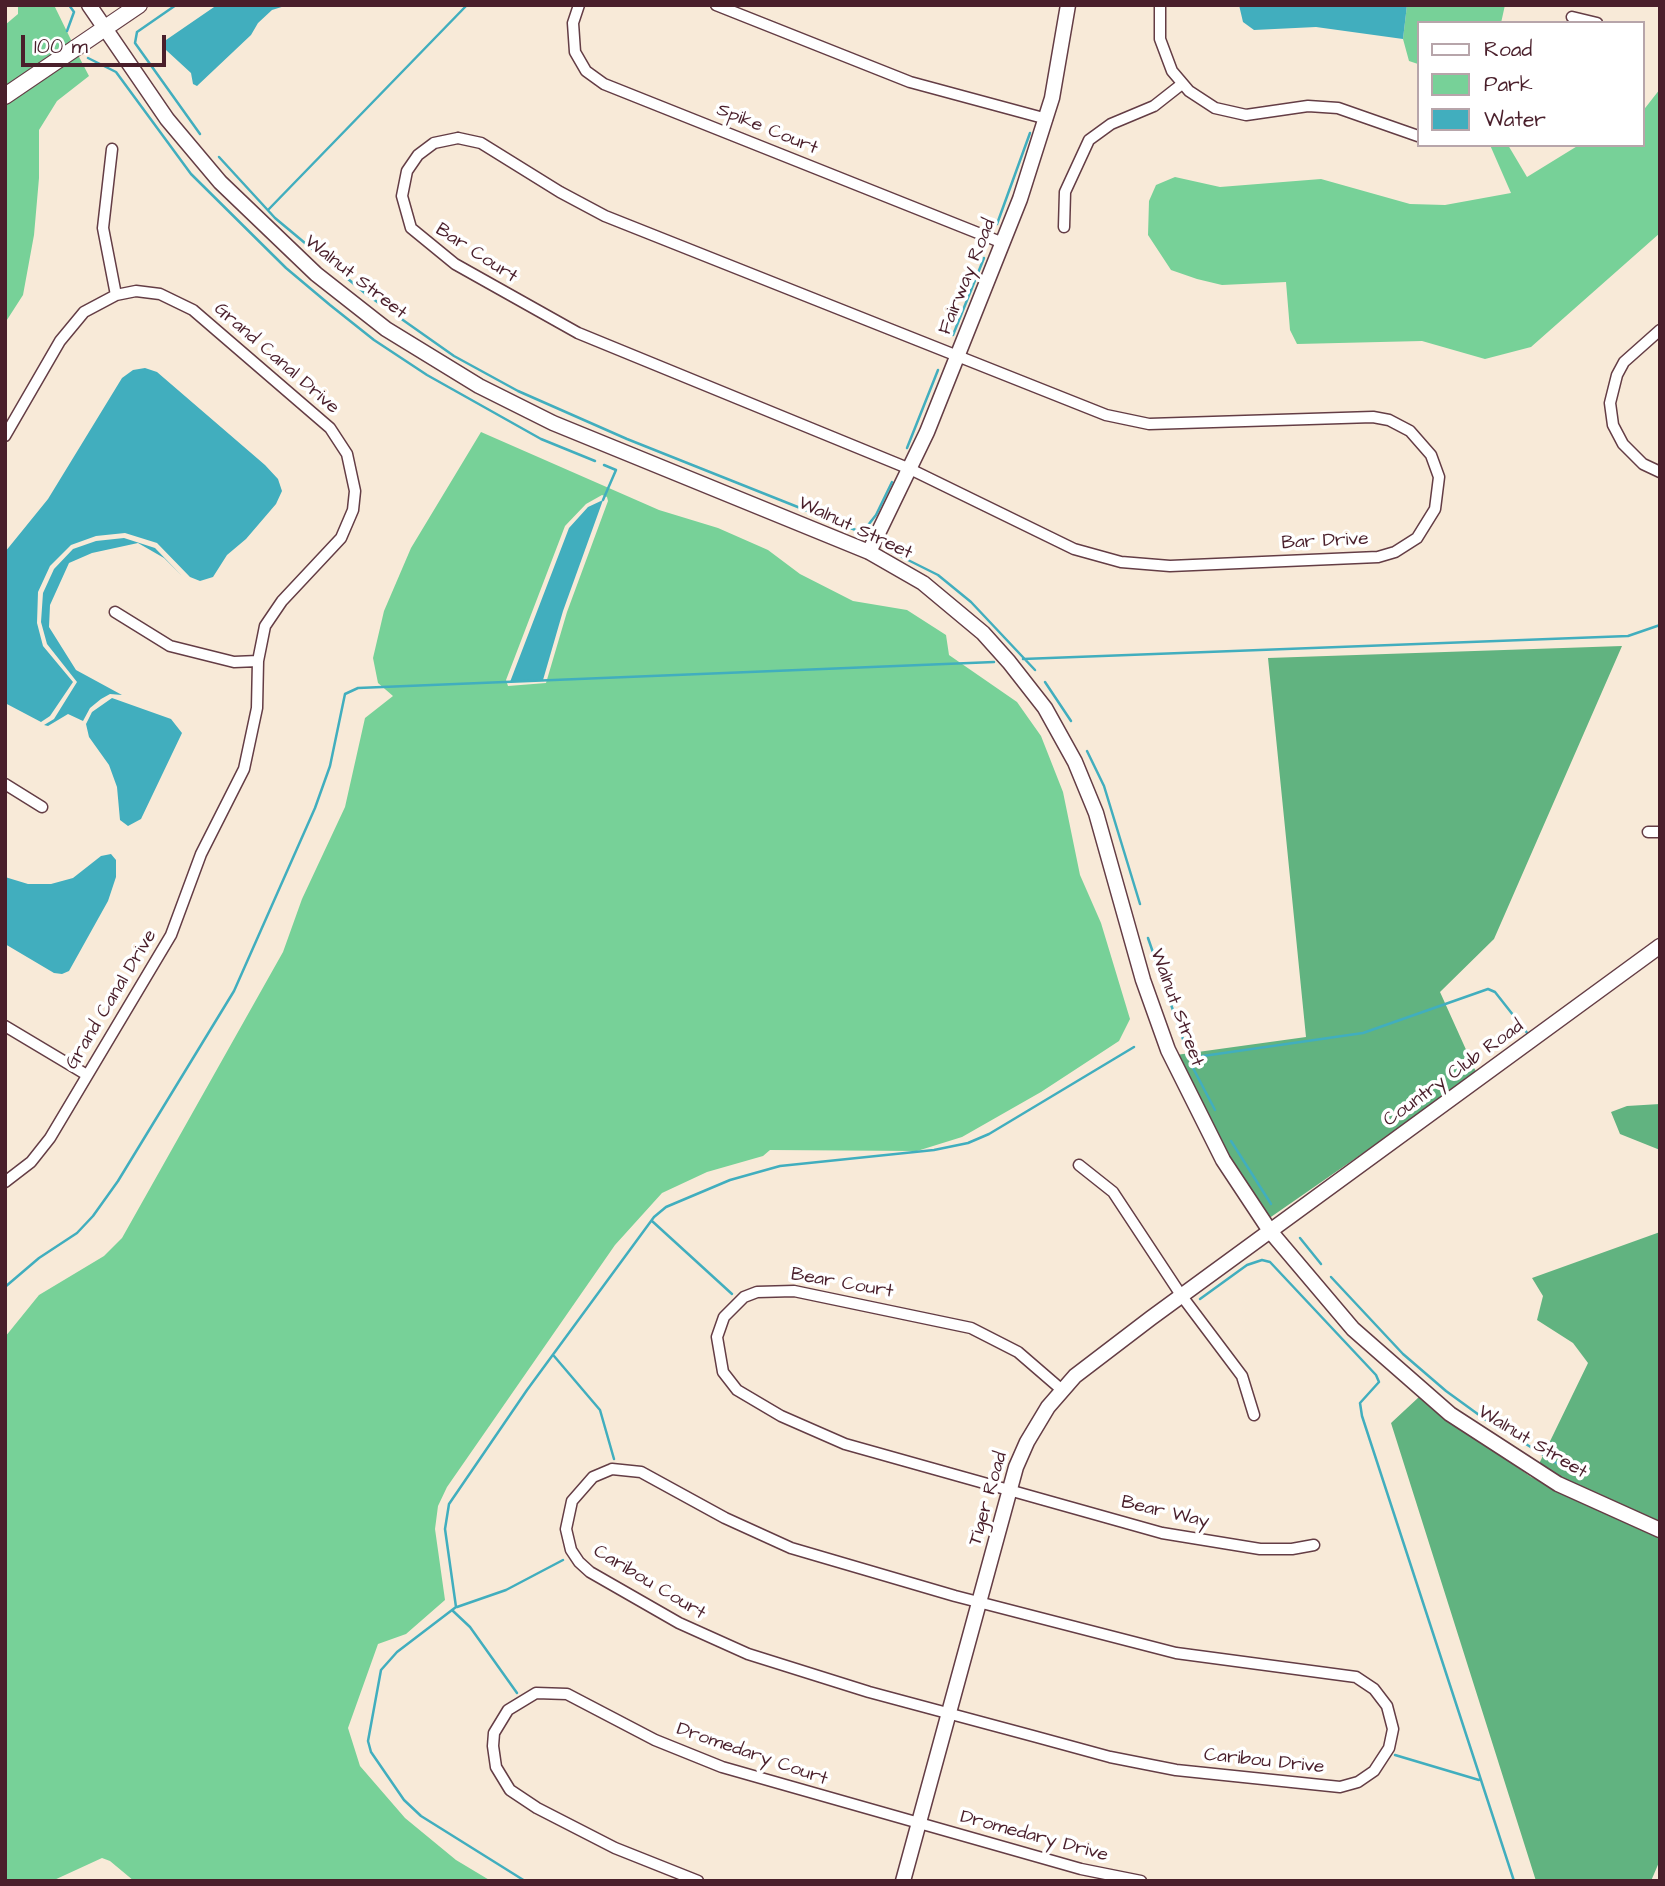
<!DOCTYPE html>
<style>
body{margin:0}
#map{position:relative;width:1665px;height:1886px;overflow:hidden;background:#f8ead8;font-family:"Architects Daughter",sans-serif}
canvas{display:block}
.frame{position:absolute;inset:0;border:7px solid #4a1f2b;pointer-events:none}
.legend{position:absolute;left:1417px;top:21px;width:228px;height:126px;box-sizing:border-box;background:#fff;border:2px solid #b7a5aa;margin:0;padding:9px 12px;list-style:none;font-size:21px;color:#4a1f2b}
.legend li{display:flex;align-items:center;gap:14px;height:35px}
.legend b{width:35px;border:2px solid #b7a5aa}
.scale{position:absolute;left:21px;top:35px;width:145px;height:32px;box-sizing:border-box;border:4px solid #4a1f2b;border-top:0;padding-left:9px;font-size:21px;line-height:24px;white-space:nowrap;color:#4a1f2b;-webkit-text-stroke:5px #fff;paint-order:stroke}
</style>
<div id="map">
<canvas width="1665" height="1886"></canvas>
<div class="frame"></div>
<ul class="legend">
<li><b style="height:9px;background:#fff"></b>Road</li>
<li><b style="height:19px;background:#77d198"></b>Park</li>
<li><b style="height:19px;background:#41aebe"></b>Water</li>
</ul>
<div class="scale">100 m</div>
</div>
<script>
const g = document.querySelector('canvas').getContext('2d');
g.lineJoin = 'round';
function fillPath(path, color) { g.fillStyle = color; g.fill(path, 'evenodd'); }
const shape = rows => new Path2D(rows.map(r => 'M' + r).join(''));
function strokePath(path, color, width, dash) { g.strokeStyle = color; g.lineWidth = width; g.lineCap = dash ? 'butt' : 'round'; g.setLineDash(dash || []); g.stroke(path); }
function write(font, color, halo, rows, align = 'center') {
  g.font = font + ' "Architects Daughter",sans-serif'; g.lineWidth = 7; g.setLineDash([]); g.textBaseline = 'middle'; g.strokeStyle = halo; g.fillStyle = color; for (const [text, x, y, turn = 0] of rows) {
    g.save(); g.translate(x, y); g.rotate((+turn || 0) * Math.PI / 180); g.textAlign = isNaN(turn) ? turn : align; if (halo) g.strokeText(text, 0, 0); g.fillText(text, 0, 0); g.restore();
  }
}
fillPath(shape([
 [18,5,54,5,73,44,5,90,5,25,18,14],
 [1407,5,1505,5,1501,23,1418,23,1418,64,1409,61,1403,39],
 [77,53,89,76,57,101,39,130,39,178,34,235,23,295,5,323,5,102],
 [1660,89,1660,233,1531,347,1485,359,1422,341,1297,344,1290,330,1286,282,1222,285,1197,279,1171,270,1148,235,1149,201,1156,185,1175,177,1220,187,1321,179,1410,204,1445,205,1511,193,1490,145,1508,145,1527,177,1579,145,1642,145,1642,112],
 [481,432,659,510,718,528,768,550,800,574,853,601,907,610,946,635,949,655,1017,702,1041,736,1063,792,1080,875,1101,923,1130,1019,1119,1041,1041,1092,962,1137,917,1151,770,1150,763,1156,707,1172,662,1193,615,1245,447,1487,438,1506,435,1529,445,1600,406,1634,378,1644,348,1728,360,1766,405,1818,456,1860,491,1881,134,1881,110,1861,102,1858,52,1881,5,1881,5,1337,39,1295,104,1256,122,1238,283,952,302,899,345,807,365,718,393,696,378,683,373,658,384,611,411,548],
 [602,495,607,497,608,501,567,612,546,683,508,686,506,680,565,526,586,504]
]), '#77d198');
fillPath(shape([
 [1622,646,1494,939,1440,992,1477,1074,1268,1219,1236,1171,1176,1055,1306,1037,1268,658],
 [1660,1104,1660,1150,1620,1134,1611,1112,1627,1106],
 [1660,1232,1660,1523,1599,1498,1538,1466,1588,1363,1573,1343,1537,1320,1543,1296,1532,1278],
 [1419,1397,1531,1477,1660,1536,1660,1860,1651,1881,1536,1881,1391,1423]
]), '#61b380');
fillPath(shape([
 [217,5,288,5,272,10,258,23,251,35,197,86,193,84,191,73,166,50,166,40],
 [1239,5,1407,5,1403,39,1316,27,1254,30,1243,22],
 [145,368,157,372,265,465,278,479,282,491,276,504,246,539,227,555,213,577,200,581,190,577,157,543,125,533,96,536,71,545,50,566,38,592,37,623,43,646,73,682,50,716,41,722,5,703,5,552,48,499,122,378,133,370],
 [603,500,563,611,543,680,510,682,569,528,588,507],
 [124,538,155,548,182,576,164,558,138,543,92,553,69,563,50,605,49,627,76,670,122,695,110,694,101,699,90,708,83,721,68,714,48,726,44,725,54,719,77,682,47,644,41,622,43,593,54,569,73,549,96,541],
 [112,698,171,719,182,733,141,819,128,826,120,820,117,787,109,765,89,737,86,724,92,712],
 [111,854,116,860,116,877,108,901,69,971,62,974,54,973,5,944,5,877,28,884,51,884,73,878,101,856]
]), '#41aebe');
strokePath(shape([
 [176,5,137,32,135,43,200,134],
 [67,31,74,12,69,5],
 [88,58,116,72,191,174,286,268,330,305,374,340,427,375,541,439,595,461],
 [219,157,275,218,366,294,454,356,518,391,627,439,858,531,865,529,876,515,892,482],
 [268,210,467,5],
 [997,224,1030,133],
 [953,335,984,258],
 [907,448,938,370],
 [603,500,616,470,604,465],
 [892,552,938,575,971,602,1035,670],
 [1023,659,1628,636,1660,625],
 [1045,682,1071,721],
 [1087,751,1104,786,1140,904],
 [1148,938,1193,1068,1215,1110],
 [1189,1058,1363,1033,1488,989,1495,992,1528,1034],
 [1231,1141,1271,1204],
 [652,1221,732,1294],
 [1300,1238,1321,1264],
 [1331,1277,1403,1354,1446,1391,1497,1428],
 [5,1287,39,1258,77,1233,93,1216,118,1181,234,991,315,808,330,766,345,694,358,688,994,662],
 [1200,1299,1247,1265,1262,1260,1270,1262,1376,1375,1379,1382,1360,1403,1362,1416,1514,1881],
 [554,1356,600,1410,614,1459],
 [1513,1436,1574,1474],
 [457,1607,506,1590,563,1560],
 [453,1611,470,1627,517,1693],
 [1395,1755,1479,1780],
 [525,1881,421,1816,404,1800,371,1752,368,1741,381,1670,397,1652,456,1607,445,1529,449,1504,527,1390,654,1217,666,1207,730,1180,780,1166,934,1150,968,1143,989,1134,1134,1047]
]), '#41aebe', 2.5);
const minor = shape([
 [579,5,573,23,575,52,586,71,604,84,1003,243],
 [716,5,910,82,1047,119],
 [1160,5,1160,39,1172,71,1189,91,1215,108,1246,115,1308,106,1338,108,1418,136],
 [1572,17,1597,23],
 [458,138,481,143,560,192,605,216,1106,415,1149,424,1373,417,1389,420,1410,431,1431,455,1439,477,1435,509,1417,538,1395,552,1378,557,1170,566,1121,562,1074,549,910,469,578,333,455,264,411,228,402,196,407,171,418,155,434,143,458,138],
 [112,149,103,228,116,295],
 [1064,227,1065,192,1089,140,1111,124,1154,106,1182,84],
 [1660,330,1624,362,1617,375,1610,403,1613,425,1623,444,1643,464,1660,472],
 [5,436,60,341,84,312,116,295,136,291,160,294,193,310,330,428,347,454,355,491,353,510,341,538,282,601,265,626,258,661,257,708,244,769,201,854,171,935,50,1138,31,1162,5,1182],
 [115,612,170,646,234,662,258,661],
 [5,784,42,807],
 [1648,832,1660,832],
 [5,1026,87,1075],
 [1079,1165,1113,1192,1181,1295,1242,1376,1254,1415],
 [1062,1390,1018,1352,971,1328,794,1291,757,1292,744,1297,724,1317,717,1337,723,1372,737,1390,781,1416,845,1444,1162,1533,1260,1549,1292,1549,1314,1545],
 [612,1469,641,1472,725,1518,791,1548,955,1596,1176,1653,1356,1677,1374,1689,1387,1706,1393,1729,1389,1748,1374,1771,1358,1782,1340,1787,1176,1770,1110,1757,1033,1736,869,1692,748,1654,679,1623,590,1572,579,1562,571,1550,566,1529,572,1501,593,1477,612,1469],
 [698,1881,615,1848,537,1808,510,1790,496,1767,493,1746,494,1733,508,1710,536,1693,567,1694,655,1740,722,1767,1081,1869,1141,1881]
]);
const tertiary = shape([
 [89,5,167,119,220,182,316,274,386,329,479,386,553,423,869,552,923,583,983,633,1009,662,1045,708,1075,762,1096,813,1143,980,1168,1050,1223,1160,1270,1231,1353,1329,1450,1414,1558,1484,1660,1530],
 [869,552,927,432,1020,199,1052,98,1068,5],
 [903,1881,1016,1467,1027,1442,1048,1407,1075,1376,1151,1318,1660,946]
]);
const secondary = shape([
 [5,96,139,5]
]);
strokePath(minor, '#643d45', 13);
strokePath(tertiary, '#643d45', 17);
strokePath(secondary, '#643d45', 18);
strokePath(minor, '#fff', 10);
strokePath(tertiary, '#fff', 14);
strokePath(secondary, '#fff', 16);
write('19px', '#4a1f2b', '#fff', [
 ["Spike Court",767,130,22],
 ["Bar Court",476,254,33],
 ["Fairway Road",968,277,-68],
 ["Walnut Street",355,278,38],
 ["Grand Canal Drive",276,359,41],
 ["Walnut Street",855,529,25],
 ["Bar Drive",1325,542,-3],
 ["Grand Canal Drive",112,1000,-59],
 ["Walnut Street",1176,1008,70],
 ["Country Club Road",1454,1074,-36],
 ["Bear Court",842,1284,10],
 ["Walnut Street",1532,1443,31],
 ["Tiger Road",989,1499,-74],
 ["Bear Way",1165,1513,13],
 ["Caribou Court",649,1583,31],
 ["Dromedary Court",752,1755,19],
 ["Caribou Drive",1264,1762,6],
 ["Dromedary Drive",1034,1837,15]
]);
</script>
